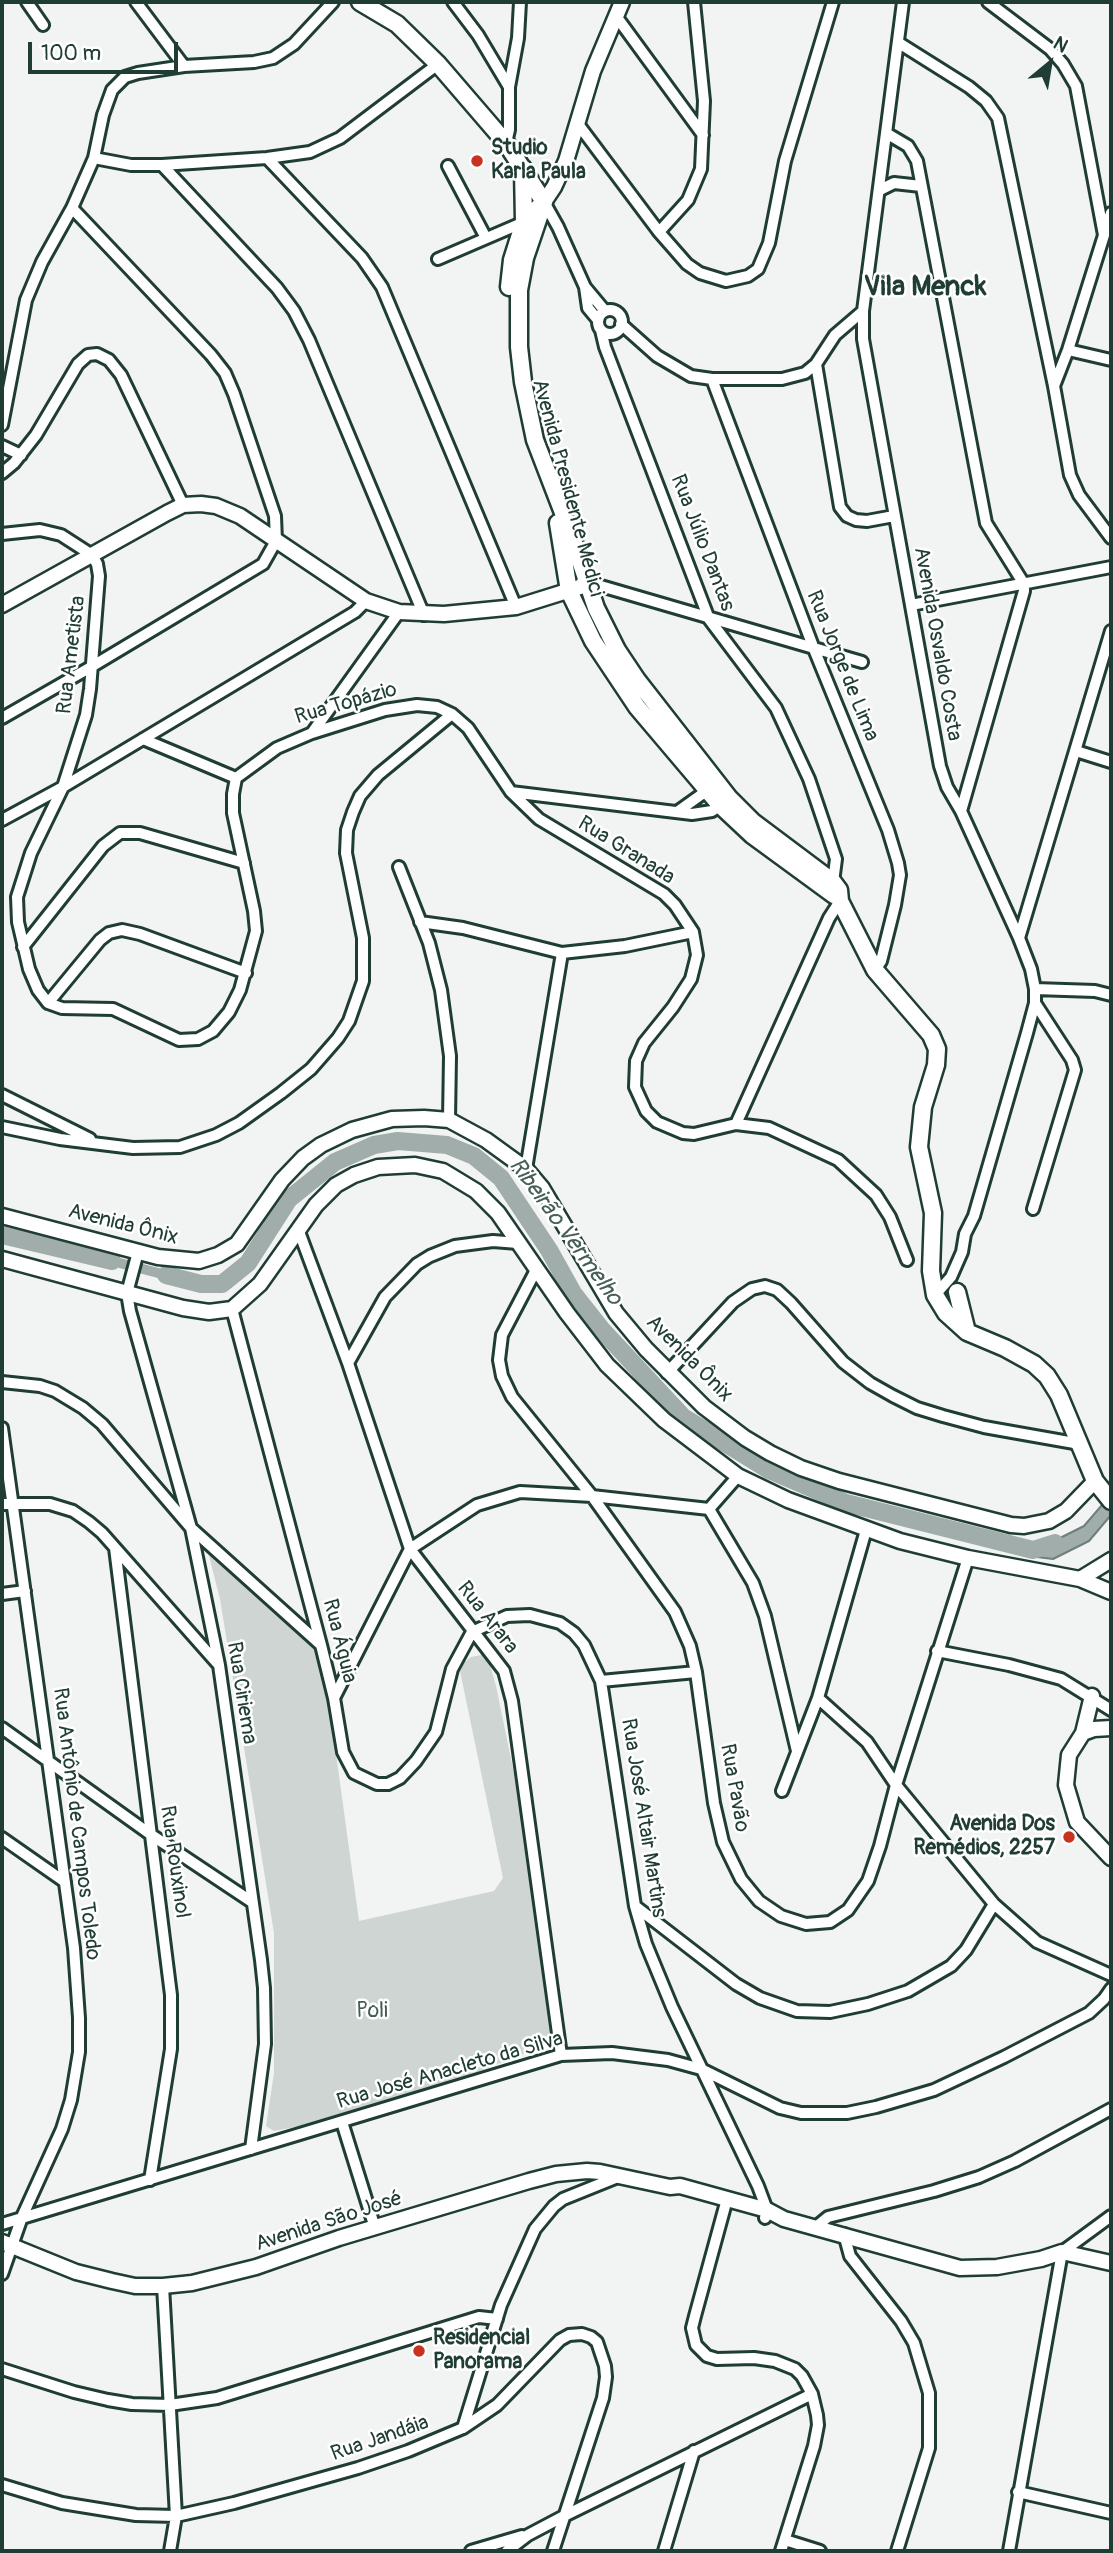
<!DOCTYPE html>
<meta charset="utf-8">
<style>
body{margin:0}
#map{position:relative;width:1113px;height:2553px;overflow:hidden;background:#f2f3f3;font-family:Pangolin,sans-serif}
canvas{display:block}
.frame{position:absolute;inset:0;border:4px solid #1f3d34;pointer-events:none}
.north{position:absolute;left:1015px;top:28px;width:70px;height:70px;-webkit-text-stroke:5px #fff;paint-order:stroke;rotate:30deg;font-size:19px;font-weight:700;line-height:28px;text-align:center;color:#1f3d34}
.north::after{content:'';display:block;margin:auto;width:24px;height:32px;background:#1f3d34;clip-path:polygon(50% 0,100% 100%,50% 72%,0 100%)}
.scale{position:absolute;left:28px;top:42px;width:150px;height:32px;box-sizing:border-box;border:4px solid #1f3d34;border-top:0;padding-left:9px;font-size:21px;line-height:24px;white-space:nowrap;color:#1f3d34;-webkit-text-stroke:5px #fff;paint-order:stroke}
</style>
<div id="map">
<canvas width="1113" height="2553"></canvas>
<div class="frame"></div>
<div class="north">N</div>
<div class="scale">100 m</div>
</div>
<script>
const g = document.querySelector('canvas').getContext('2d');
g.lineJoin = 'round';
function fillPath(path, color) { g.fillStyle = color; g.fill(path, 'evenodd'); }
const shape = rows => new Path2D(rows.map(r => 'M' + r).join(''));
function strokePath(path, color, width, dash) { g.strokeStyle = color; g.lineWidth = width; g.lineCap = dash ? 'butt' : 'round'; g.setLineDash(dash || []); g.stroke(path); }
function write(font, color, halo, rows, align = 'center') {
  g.font = font + ' Pangolin,sans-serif'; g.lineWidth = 5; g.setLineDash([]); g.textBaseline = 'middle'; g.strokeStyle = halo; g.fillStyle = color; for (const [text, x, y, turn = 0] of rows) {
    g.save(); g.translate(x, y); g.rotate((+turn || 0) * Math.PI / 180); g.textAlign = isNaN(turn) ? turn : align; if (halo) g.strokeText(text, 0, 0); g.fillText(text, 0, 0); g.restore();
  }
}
fillPath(shape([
 [208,1552,321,1645,359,1921,494,1891,503,1878,460,1671,461,1665,471,1657,481,1655,488,1658,496,1686,539,1895,552,2043,373,2112,274,2131,266,2126,274,2073,274,1933,220,1599]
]), '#ced5d3');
const water = shape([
 [1111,1477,1111,1515,1089,1541,1053,1559,1037,1557,1033,1550,1039,1542,1054,1541,1084,1526,1102,1505,1111,1477]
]);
fillPath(water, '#a1adaa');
strokePath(water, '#6d807b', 2);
strokePath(shape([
 [112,1261,166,1275]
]), '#a1adaa', 10);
strokePath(shape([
 [2,1235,112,1261],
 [166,1275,201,1284,222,1284,248,1263,289,1199,335,1162,374,1145,398,1141,447,1145,474,1156,501,1178,549,1250,573,1293,603,1331,683,1417,769,1470,846,1503,1033,1550,1055,1543]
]), '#a1adaa', 18);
const street = shape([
 [27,2,43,25],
 [136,2,184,66],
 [453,2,478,35,509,87],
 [903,2,863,311,863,339,940,766,947,787,961,811,1019,938,1031,969,1035,989,1035,1003,1027,1033,974,1216,965,1234,962,1252,951,1277,935,1295],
 [988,2,1050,49,1063,64,1076,86,1104,235],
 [616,16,703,135],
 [899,43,969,87,986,101,998,118,1054,386,1070,475,1079,495,1111,538],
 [578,124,659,232,687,264,700,273,726,281,748,276,758,269,769,243,785,161,833,2],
 [886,133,908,146,917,161,986,523,1024,584,1024,591,961,811],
 [506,143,509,130,509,87,518,38,520,2],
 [94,158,131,165,162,165,267,158,310,152,340,138,438,64],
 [267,158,362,258,382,287,516,607],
 [162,165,277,288,294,311,309,340,424,615],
 [448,166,486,238],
 [880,190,894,183,921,186],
 [544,202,558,227,585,287,605,311],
 [659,232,688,200,701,169,704,101,694,2],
 [438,259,524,222],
 [585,287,588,308,598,320],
 '598 322a12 12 0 1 1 24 0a12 12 0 1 1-24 0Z',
 [863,311,835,335,816,364,840,507,847,516,856,520,867,521,894,516],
 [621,324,657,356,691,376,712,379,782,379,805,373,816,364],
 [601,330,605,347,709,619,776,708,809,779,836,859,833,882],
 [1068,350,1111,360],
 [712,379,814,649,888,830,898,863,900,875,895,905,881,961,875,970],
 [1054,386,1068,350,1111,213],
 [2,425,26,300,42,262,72,208,94,158,103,115,112,90,125,77,138,73,184,66,254,62,273,58,294,44,333,2],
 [2,446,21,455],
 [2,473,14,463,36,435,78,364,88,355,97,354,109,360,121,375,183,505],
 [2,534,40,530,61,535,92,555,97,564,99,576,90,689,86,715,63,787,31,853,17,897,18,922,29,969,38,990,48,1003,62,1008,113,1009,179,1040,198,1039,213,1031,229,1012,240,990,256,931,254,911,233,813,233,794,236,778,277,748,312,733,385,710,417,705,437,707,452,714,468,728,511,792,539,819,664,894,675,905,693,932,697,955,691,979,673,1007,644,1043,636,1061,635,1087,646,1111,657,1122,683,1133,694,1134,736,1124,769,1128,838,1160,876,1195,890,1217,907,1260],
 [587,582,862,662],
 [911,605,1111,567],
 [2,718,91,667,263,564,276,541,275,516,234,394,225,373,211,355,72,208],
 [312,733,399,612],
 [143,739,236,778],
 [1076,751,1111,762],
 [511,792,692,814,712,811,724,802],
 [677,812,712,787],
 [2,820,63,787,355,612,366,601],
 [399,867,429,943,441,990,450,1056,449,1120],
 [420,922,463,928,562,953,625,946,693,932],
 [1019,938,1111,631],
 [23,947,103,846,120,833,140,833,244,863],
 [1035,989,1095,991,1111,995],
 [48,1003,100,940,109,933,122,930,140,934,246,973],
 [2,1095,90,1139],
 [736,1124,829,918,840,901],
 [2,1127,60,1139,133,1148,180,1147,216,1135,239,1123,281,1093,311,1069,338,1038,349,1021,363,981,363,938,346,853,347,830,353,812,360,796,378,775,452,714],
 [526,1169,562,953],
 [1033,1209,1075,1070,1072,1060,1035,1003],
 [298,1229,348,1363,410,1549,504,1671,512,1701,561,2055],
 [138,1252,127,1293,130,1311,191,1528,219,1665,261,1960,264,1988,265,2044,251,2149],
 [536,1270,502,1335,499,1360,502,1376,512,1397,592,1496,675,1612,690,1646,696,1672,714,1803,723,1842,741,1879,759,1901,781,1916,806,1924,830,1922,848,1910,868,1881,880,1846,896,1785,968,1558],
 [232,1309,321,1645,334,1698,343,1752,354,1773,377,1784,388,1784,400,1778,416,1761,436,1732,452,1669,472,1632,507,1616,530,1615,560,1623,574,1633,584,1645,601,1681,635,1906,646,1944,672,2007,758,2186,767,2210,765,2218],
 [348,1363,385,1297,417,1264,430,1256,455,1246,493,1241,518,1243],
 [667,1373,733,1302,752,1289,765,1286,777,1290,791,1303,843,1362,870,1383,893,1396,917,1408,943,1416,984,1427,1080,1444],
 [2,1382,40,1386,55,1391,83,1408,102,1424,191,1528,321,1645],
 [2,1428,74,1948,79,2018,79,2052,71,2100,62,2129,22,2217,2,2274],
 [2,1504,50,1504,73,1511,89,1522,102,1533,217,1663],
 [709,1509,753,1583,765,1616,797,1751],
 [115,1548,171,1995,171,2049,150,2180],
 [2,1594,25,1591],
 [937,1651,1009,1665,1061,1679,1111,1710],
 [601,1681,696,1672],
 [334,1698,410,1549,477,1505,520,1492,592,1496,709,1509,738,1476],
 [818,1698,867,1742,896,1785,994,1904,1037,1942,1111,1975],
 [2,1728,150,1834,252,1902],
 [782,1791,818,1698,866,1530],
 [2,1838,65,1882],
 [635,1906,736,1984,760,1998,797,2011,830,2012,868,2004,908,1991,951,1966,966,1950,994,1904],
 [342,2122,375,2228],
 [727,2199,695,2316,692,2328,696,2345,707,2356,717,2359,754,2358,775,2361,795,2369,802,2376,812,2394,817,2415,818,2425,814,2446,781,2551],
 [2,2224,561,2055,612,2053,668,2060,701,2069,780,2108,801,2113,847,2113,876,2107,934,2090,1004,2057,1089,2013,1104,1999,1111,1989],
 [817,2226,828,2217,934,2191,979,2177,1015,2161,1111,2109],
 [844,2234,850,2256,901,2321,914,2343,929,2393,929,2448,897,2551],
 [163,2286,176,2516,170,2551],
 [2,2369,74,2392,108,2400,132,2404,170,2405,217,2398,479,2317,497,2319],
 [463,2428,501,2305,535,2229,554,2206,563,2199,620,2176],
 [2,2485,62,2503,136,2515,176,2516,234,2503,358,2468,408,2451,463,2428,497,2405,560,2340,569,2335,582,2334,591,2337,597,2342,605,2366,606,2377,603,2398,553,2551],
 [1018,2492,1111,2513],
 [785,2540,820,2551],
 [471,2551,522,2536],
 [507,2551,528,2535,564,2516,812,2394],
 [664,2551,694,2451],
 [1009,2551,1062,2252,1111,2216]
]);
const secondary = shape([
 [544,202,554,187,566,161,593,71,622,2],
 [2,605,167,513,183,505,201,504,216,506,240,516,366,601,399,612,444,614,516,607,580,587,585,582,585,576],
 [2,1216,158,1257,199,1261,218,1255,237,1244,282,1180,303,1158,321,1145,352,1130,392,1119,424,1118,449,1120,486,1140,526,1169,542,1188,616,1313,646,1349,704,1407,745,1438,770,1453,801,1468,839,1481,1011,1525,1024,1526,1049,1521,1066,1511,1095,1481],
 [2,1259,183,1308,209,1312,232,1309,260,1284,316,1205,336,1185,354,1175,378,1167,415,1165,443,1171,476,1191,498,1213,567,1313,607,1365,664,1420,738,1476,788,1500,900,1541,968,1558,1080,1579,1111,1592],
 [1080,1579,1111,1560],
 [1111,1728,1094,1729,1083,1733,1069,1755,1066,1785,1077,1822,1111,1858],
 [1083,1733,1092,1696],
 [2,2242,76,2272,112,2281,135,2286,163,2286,192,2283,256,2267,339,2238,529,2181,556,2174,587,2171,600,2172,670,2187,680,2186,767,2210,784,2219,960,2268,997,2267,1041,2259,1062,2252,1111,2263]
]);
const primary = shape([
 [360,2,397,24,438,64,506,143,544,202],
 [523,168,524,222],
 [544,202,525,258,519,290,519,347,523,382,535,440,570,531,596,608,617,650,637,680,729,798,753,822,833,882,839,890,840,901,875,970,931,1035,937,1049,936,1065,923,1107,919,1147,933,1213,931,1271,935,1295,946,1313,967,1332,1005,1348,1034,1364,1047,1376,1059,1395,1095,1481,1111,1501],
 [509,287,512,260,524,222,540,206],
 [558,523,569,591,593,641,637,707,720,805,752,835,834,895],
 [957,1292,967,1332]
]);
strokePath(street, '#1f3d34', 16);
strokePath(secondary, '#1f3d34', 19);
strokePath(primary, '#1f3d34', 21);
strokePath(street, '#fff', 10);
strokePath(secondary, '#fff', 14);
strokePath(primary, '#fff', 16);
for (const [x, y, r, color] of [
 [477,161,7,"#c8321e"],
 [1069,1837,7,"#c8321e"],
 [419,2351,7,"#c8321e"]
]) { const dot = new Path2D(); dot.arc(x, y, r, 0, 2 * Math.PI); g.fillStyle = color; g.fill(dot); strokePath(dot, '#fff', 2.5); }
write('bold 21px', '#1f3d34', '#fff', [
 ["Studio",491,149],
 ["Karla Paula",491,173],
 ["Avenida Dos",1055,1825,"right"],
 ["Remédios, 2257",1055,1849,"right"],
 ["Residencial",433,2339],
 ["Panorama",433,2363]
], 'left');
write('21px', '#1f3d34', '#fff', [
 ["Avenida Presidente Médici",567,488,75],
 ["Rua Júlio Dantas",702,543,69],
 ["Avenida Osvaldo Costa",937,644,80],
 ["Rua Ametista",72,655,-83],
 ["Rua Jorge de Lima",842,666,68],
 ["Rua Topázio",346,704,-16],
 ["Rua Granada",626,851,32],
 ["Avenida Ônix",123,1225,14],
 ["Avenida Ônix",689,1359,45],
 ["Rua Arara",487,1618,52],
 ["Rua Águia",339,1641,76],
 ["Rua Ciriema",241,1693,81],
 ["Rua Pavão",734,1788,80],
 ["Rua José Altair Martins",643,1818,81],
 ["Rua Antônio de Campos Toledo",76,1824,83],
 ["Rua Rouxinol",174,1862,82],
 ["Rua José Anacleto da Silva",450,2071,-16],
 ["Avenida São José",329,2222,-18],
 ["Rua Jandáia",380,2439,-19]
]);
write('21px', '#425b54', '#fff', [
 ["Poli",372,2012]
]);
write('italic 23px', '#465f57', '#fff', [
 ["Ribeirão Vermelho",565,1232,54]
]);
write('bold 28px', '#1f3d34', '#fff', [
 ["Vila Menck",925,288]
]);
</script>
